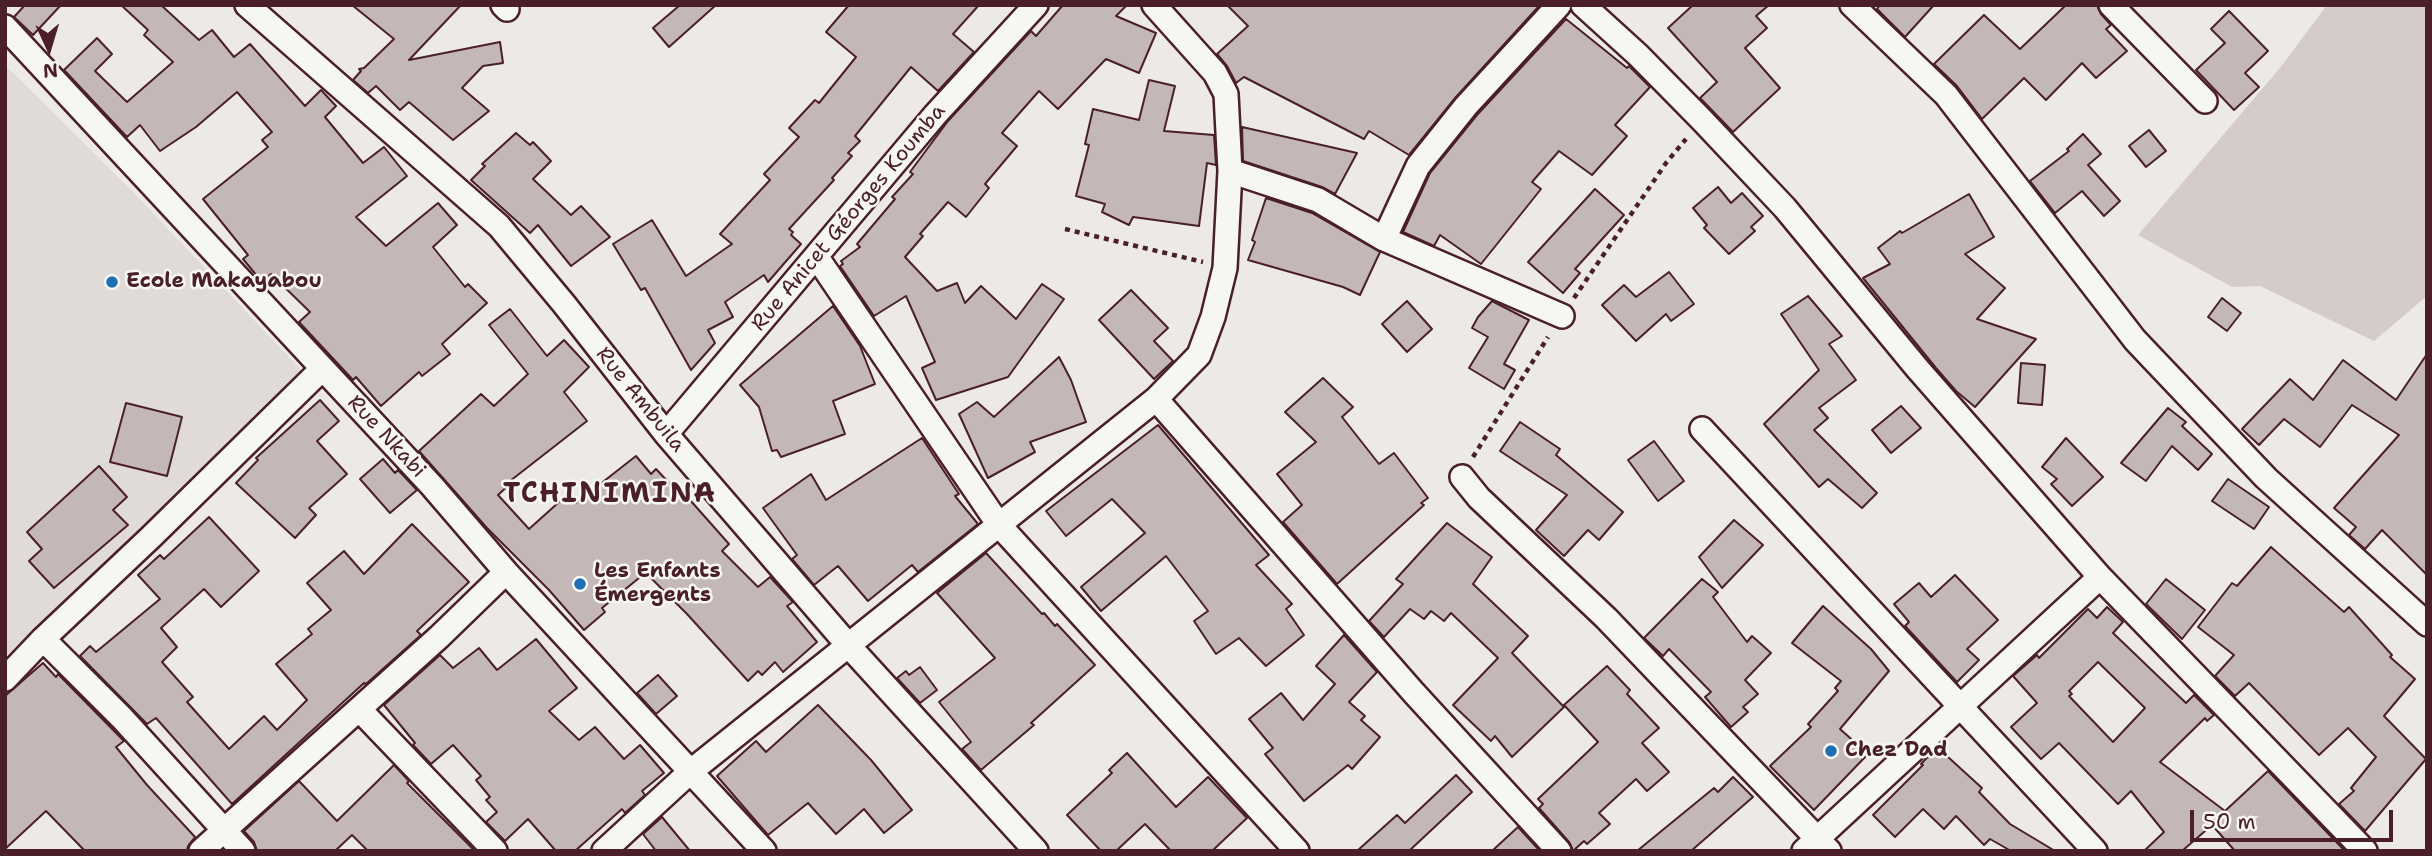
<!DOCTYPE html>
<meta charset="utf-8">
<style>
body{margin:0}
#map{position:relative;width:2432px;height:856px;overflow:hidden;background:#ece9e6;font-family:"Shantell Sans",sans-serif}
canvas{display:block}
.frame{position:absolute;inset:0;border:7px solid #4a1f2b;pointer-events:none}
.north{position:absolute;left:14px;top:14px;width:70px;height:70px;-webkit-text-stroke:5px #f6f6f2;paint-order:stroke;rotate:176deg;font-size:19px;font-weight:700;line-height:28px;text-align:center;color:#4a1f2b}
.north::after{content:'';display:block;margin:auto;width:24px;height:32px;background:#4a1f2b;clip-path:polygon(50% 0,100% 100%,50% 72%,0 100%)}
.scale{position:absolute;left:2190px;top:810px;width:203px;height:32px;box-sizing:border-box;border:4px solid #4a1f2b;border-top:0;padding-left:9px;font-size:21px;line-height:24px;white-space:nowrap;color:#4a1f2b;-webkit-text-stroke:5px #f6f6f2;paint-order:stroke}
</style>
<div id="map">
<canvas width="2432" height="856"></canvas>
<div class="frame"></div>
<div class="north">N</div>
<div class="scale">50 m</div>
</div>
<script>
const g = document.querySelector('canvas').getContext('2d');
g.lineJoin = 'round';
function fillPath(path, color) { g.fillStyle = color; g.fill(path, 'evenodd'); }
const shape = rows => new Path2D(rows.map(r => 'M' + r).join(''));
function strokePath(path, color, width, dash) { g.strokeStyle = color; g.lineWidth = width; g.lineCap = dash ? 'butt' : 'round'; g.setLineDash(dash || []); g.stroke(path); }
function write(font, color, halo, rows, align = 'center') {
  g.font = font + ' "Shantell Sans",sans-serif'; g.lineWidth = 5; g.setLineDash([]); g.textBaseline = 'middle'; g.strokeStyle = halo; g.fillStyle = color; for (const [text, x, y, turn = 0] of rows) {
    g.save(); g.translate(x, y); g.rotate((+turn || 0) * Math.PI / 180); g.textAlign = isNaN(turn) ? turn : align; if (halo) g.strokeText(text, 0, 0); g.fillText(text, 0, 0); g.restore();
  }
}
fillPath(shape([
 [5,65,135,194,301,370,10,657,5,651]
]), '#e0dad8');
fillPath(shape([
 [2327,5,2427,5,2427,296,2374,341,2260,286,2232,287,2138,235,2280,68]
]), '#d4cbca');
const building = shape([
 [25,5,61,5,33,35,14,17,25,5],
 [121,5,161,5,199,40,212,30,234,57,250,44,305,106,321,90,336,106,325,117,363,163,384,147,407,176,356,217,386,246,438,203,457,225,433,247,465,287,468,284,487,303,442,344,450,354,422,376,419,372,381,406,356,377,353,380,299,322,310,312,271,274,262,282,243,259,248,255,203,199,268,147,262,140,272,132,237,92,196,127,160,151,140,125,127,137,64,70,97,38,112,54,95,71,127,102,173,62,144,35,148,30,121,5],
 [352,5,461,5,409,60,500,42,503,63,483,66,462,88,489,111,453,140,409,102,400,110,376,86,368,93,353,80,361,71,359,69,364,68,394,39,352,5],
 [680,5,716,5,669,47,653,28,680,5],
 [849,5,979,5,953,34,974,52,938,91,911,67,855,136,860,141,848,153,852,156,832,178,834,180,789,229,793,232,791,235,801,244,768,282,764,275,725,302,733,317,708,330,715,343,691,370,645,288,641,290,613,244,652,220,686,276,732,244,720,234,770,180,764,174,799,137,789,128,815,100,819,103,856,57,826,32,849,5],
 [1063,5,1127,5,1116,16,1156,33,1139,73,1106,59,1058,109,1039,91,1002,133,1017,146,985,184,989,188,966,217,948,202,920,234,923,236,905,257,937,291,957,283,965,303,981,286,1016,319,1042,284,1064,299,1008,377,936,400,922,368,935,362,906,296,874,316,840,266,843,264,841,261,860,247,857,244,895,199,892,197,913,174,910,172,948,121,1031,31,1036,36,1063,5],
 [1227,5,1540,5,1456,97,1409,155,1369,131,1364,139,1244,77,1236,83,1227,66,1217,54,1248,26,1227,5],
 [1693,5,1769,5,1756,16,1767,28,1745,48,1780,88,1733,132,1700,98,1717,82,1668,28,1693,5],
 [1880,5,1934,5,1905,37,1877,9,1880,5],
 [2066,5,2097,5,2101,14,2111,25,2106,29,2127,51,2096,78,2082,63,2046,100,2024,78,1982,119,1957,86,1934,64,1984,15,2020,49,2066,5],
 [2229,11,2268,51,2245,73,2259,87,2234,110,2196,70,2225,43,2211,29,2229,11],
 [1566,19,1627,68,1629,66,1650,87,1615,125,1627,136,1592,175,1559,151,1532,182,1541,189,1481,264,1440,235,1434,246,1403,232,1430,173,1477,115,1566,19],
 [1149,80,1175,86,1164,131,1214,135,1216,165,1207,163,1199,226,1133,217,1129,225,1102,212,1105,204,1076,196,1089,145,1085,144,1093,109,1139,120,1149,80],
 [1242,127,1357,153,1335,194,1322,187,1243,161,1242,127],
 [2149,130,2166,151,2146,167,2129,146,2149,130],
 [516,133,530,145,533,142,551,161,533,179,571,215,581,206,610,237,571,266,538,225,530,233,471,180,485,166,482,164,516,133],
 [2083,134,2101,154,2088,165,2120,201,2104,216,2082,191,2055,213,2030,181,2069,151,2067,149,2083,134],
 [1718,187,1731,203,1742,193,1763,216,1751,227,1755,231,1729,254,1704,228,1707,225,1693,208,1718,187],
 [1595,189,1624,215,1575,269,1580,273,1563,293,1528,262,1595,189],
 [1969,194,1994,237,1965,254,2005,288,1977,319,2036,339,1975,407,1956,391,1936,368,1863,278,1890,264,1878,248,1900,231,1902,233,1969,194],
 [1266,198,1312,213,1380,252,1360,295,1343,287,1248,260,1255,242,1252,240,1266,198],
 [1669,272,1694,304,1671,321,1666,314,1636,341,1602,305,1624,285,1636,297,1669,272],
 [1131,290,1168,328,1154,341,1173,361,1154,379,1099,320,1131,290],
 [1808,296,1842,336,1829,344,1856,380,1819,408,1828,418,1814,430,1877,493,1862,508,1828,479,1819,487,1764,424,1819,370,1781,314,1808,296],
 [2222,298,2241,313,2227,331,2208,317,2222,298],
 [1407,301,1432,329,1407,352,1382,324,1407,301],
 [1492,301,1529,320,1504,364,1515,370,1504,389,1469,368,1488,337,1472,328,1478,317,1492,301],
 [833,306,860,346,875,384,833,401,845,434,781,457,777,450,772,451,759,407,740,385,833,306],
 [510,309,547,356,564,340,589,367,564,392,587,421,510,481,511,483,498,495,529,529,568,494,576,503,636,456,651,474,656,469,687,502,690,500,729,544,722,551,758,587,770,577,793,602,787,606,817,642,783,672,775,662,762,675,758,671,748,681,687,614,647,574,644,574,602,608,605,612,584,630,549,590,487,528,419,451,481,394,494,406,528,374,489,325,510,309],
 [2427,354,2427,575,2382,530,2365,549,2349,535,2356,527,2334,508,2399,435,2352,405,2320,447,2284,419,2259,445,2242,429,2290,379,2313,400,2343,360,2396,400,2427,354],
 [1059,357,1071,380,1086,422,1030,442,1035,452,988,478,959,414,977,402,994,417,1059,357],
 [2021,363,2045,365,2042,405,2018,403,2021,363],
 [1323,378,1353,407,1342,417,1379,464,1394,453,1428,498,1421,503,1424,505,1337,584,1283,522,1302,505,1277,474,1316,442,1285,412,1323,378],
 [320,400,339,421,317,441,347,474,309,508,316,515,295,538,236,483,258,460,256,458,320,400],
 [126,403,182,417,167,476,110,462,126,403],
 [1901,406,1921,428,1891,453,1872,430,1901,406],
 [2168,408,2186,422,2182,426,2212,454,2198,470,2172,446,2146,481,2121,463,2168,408],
 [1520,422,1560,449,1556,455,1623,512,1599,540,1588,530,1564,556,1536,530,1567,495,1500,451,1520,422],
 [1158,425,1269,555,1256,565,1292,604,1286,609,1304,635,1266,666,1239,638,1216,654,1194,621,1208,611,1166,556,1101,611,1081,587,1145,533,1112,499,1066,536,1046,511,1158,425],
 [922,438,959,494,955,496,978,524,918,572,912,565,868,601,838,566,814,585,792,559,797,555,763,508,811,474,826,500,922,438],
 [2066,438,2103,477,2072,506,2051,484,2057,479,2042,467,2066,438],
 [1654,441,1684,481,1658,501,1628,460,1654,441],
 [383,459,395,473,398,470,417,490,390,513,360,479,383,459],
 [99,466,127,497,113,510,128,525,54,588,29,561,42,549,27,532,99,466],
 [2228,479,2269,507,2254,529,2212,501,2228,479],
 [209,517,259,571,221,607,204,589,161,628,177,647,162,662,193,697,187,702,229,749,264,716,277,730,307,700,276,664,312,634,308,629,331,610,307,583,344,551,364,574,412,524,469,582,417,631,421,635,366,684,364,683,232,804,156,718,147,724,80,656,90,646,96,652,160,599,138,575,160,555,164,559,209,517],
 [1734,520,1763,545,1722,588,1699,557,1734,520],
 [1447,523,1492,557,1473,584,1528,636,1512,653,1564,707,1512,757,1495,736,1491,741,1453,705,1498,658,1451,613,1444,621,1431,611,1424,619,1410,609,1384,637,1369,621,1403,584,1396,579,1447,523],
 [2271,547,2344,612,2349,607,2392,655,2390,657,2415,679,2384,716,2426,759,2365,831,2339,804,2354,791,2351,788,2376,757,2348,728,2319,755,2249,683,2235,696,2215,676,2234,655,2198,627,2232,583,2237,586,2271,547],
 [986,553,1042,614,1044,613,1055,626,1057,624,1095,665,1031,723,1034,725,981,770,962,749,971,742,939,702,995,658,937,593,986,553],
 [1955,575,1998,620,1967,649,1979,660,1957,682,1905,626,1909,622,1894,604,1919,583,1931,597,1955,575],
 [1702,579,1718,592,1713,597,1747,642,1752,636,1771,653,1745,680,1758,694,1743,707,1748,712,1731,727,1705,697,1711,692,1669,649,1663,656,1644,638,1702,579],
 [2166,579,2205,610,2182,639,2146,604,2166,579],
 [1823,606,1871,649,1889,671,1840,729,1868,754,1814,810,1770,766,1811,727,1808,724,1838,691,1835,688,1841,681,1792,643,1823,606],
 [2107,607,2123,622,2113,633,2186,703,2194,695,2214,715,2207,721,2205,718,2160,762,2225,811,2268,771,2345,851,2235,851,2212,825,2182,851,2144,851,2164,832,2131,791,2118,804,2059,743,2041,759,2011,727,2037,703,2013,676,2037,655,2039,658,2088,609,2097,618,2107,607],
 [2098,662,2145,708,2113,742,2069,696,2072,694,2069,691,2098,662],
 [1344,635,1377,672,1349,702,1365,716,1361,720,1380,737,1352,769,1348,765,1304,801,1265,754,1273,748,1249,719,1281,693,1303,720,1335,684,1316,666,1344,635],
 [536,639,577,688,549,711,579,740,595,727,624,759,640,745,664,773,642,791,645,795,625,813,622,809,575,851,556,851,528,819,505,841,486,822,497,812,486,800,490,797,476,780,481,776,453,745,431,764,413,745,415,743,384,705,440,655,453,668,479,648,497,670,536,639],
 [43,663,56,677,58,674,124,741,116,747,147,785,195,837,188,846,187,851,85,851,46,811,5,849,5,696,43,663],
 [1607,666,1630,690,1627,694,1659,728,1642,743,1669,772,1647,791,1636,779,1599,813,1610,824,1587,844,1584,841,1573,851,1569,842,1539,808,1543,804,1538,799,1598,742,1564,705,1607,666],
 [920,667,937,690,920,703,897,678,906,671,909,675,920,667],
 [658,675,677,696,656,714,637,693,658,675],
 [818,705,871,760,912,810,884,833,864,809,836,834,808,803,768,835,717,776,756,741,766,752,818,705],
 [1937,747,1982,788,1979,792,2010,824,2055,851,2011,851,1990,839,1984,845,1956,816,1944,829,1923,809,1895,837,1873,815,1923,765,1921,764,1937,747],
 [1127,753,1176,807,1208,777,1247,818,1212,851,1171,851,1145,824,1116,851,1101,851,1067,815,1112,773,1109,770,1127,753],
 [394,765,409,781,407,783,475,851,368,851,352,835,335,851,257,851,254,842,244,831,299,781,337,821,394,765],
 [1456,775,1472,792,1409,851,1357,851,1397,815,1405,823,1456,775],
 [1733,777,1753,797,1691,851,1637,851,1714,788,1718,792,1733,777],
 [662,817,690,851,656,851,643,834,662,817],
 [1518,827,1540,851,1492,851,1518,827]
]);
fillPath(building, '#c4b7b7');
strokePath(building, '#4a1f2b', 2);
const street = shape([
 [247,5,499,226,564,304,666,434,848,645,1036,851],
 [503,5,507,9],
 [1583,5,1638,55,1702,120,1785,208,1917,368,2100,577,2365,851],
 [1852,5,1946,95,2135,340,2266,478,2427,624],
 [2111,5,2205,101],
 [5,27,432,486,506,572,764,851],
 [1230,171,1318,200,1384,239,1562,316],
 [1384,239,1418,166,1466,106,1559,5],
 [816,256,999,525,1297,851],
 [1156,399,1414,693,1559,851],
 [1702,429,2095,851],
 [666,434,935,115,1036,5],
 [1462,477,1479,498,1606,618,1829,851],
 [43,639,122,718,243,851],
 [5,679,43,639,151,537,322,369],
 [359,709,495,851],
 [201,851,439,637,506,572],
 [604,851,690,772,1156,399,1199,355,1213,317,1225,268,1230,171,1226,94,1215,73,1154,5],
 [1804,851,2100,577]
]);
strokePath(street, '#4a1f2b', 28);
strokePath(shape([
 [1065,229,1203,262],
 [1574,298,1666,163,1686,139],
 [1473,457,1548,337]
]), '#4a1f2b', 4.5, [5, 5]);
strokePath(street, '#f6f6f2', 23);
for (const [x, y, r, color] of [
 [112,282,7,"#1f6fb2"],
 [580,584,7,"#1f6fb2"],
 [1831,751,7,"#1f6fb2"]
]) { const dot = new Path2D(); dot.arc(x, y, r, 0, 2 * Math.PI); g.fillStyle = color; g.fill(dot); strokePath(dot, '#f6f6f2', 2.5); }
write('21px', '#4a1f2b', '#f6f6f2', [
 ["Rue Anicet Géorges Koumba",849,218,-50],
 ["Rue Ambuila",640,400,51],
 ["Rue Nkabi",386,437,47]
]);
write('bold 21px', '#4a1f2b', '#f6f6f2', [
 ["Ecole Makayabou",126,282],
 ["Les Enfants",594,572],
 ["Émergents",594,596],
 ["Chez Dad",1845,751]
], 'left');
g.letterSpacing = '2px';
write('bold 28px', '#4a1f2b', '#f6f6f2', [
 ["TCHINIMINA",610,495]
]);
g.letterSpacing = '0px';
</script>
